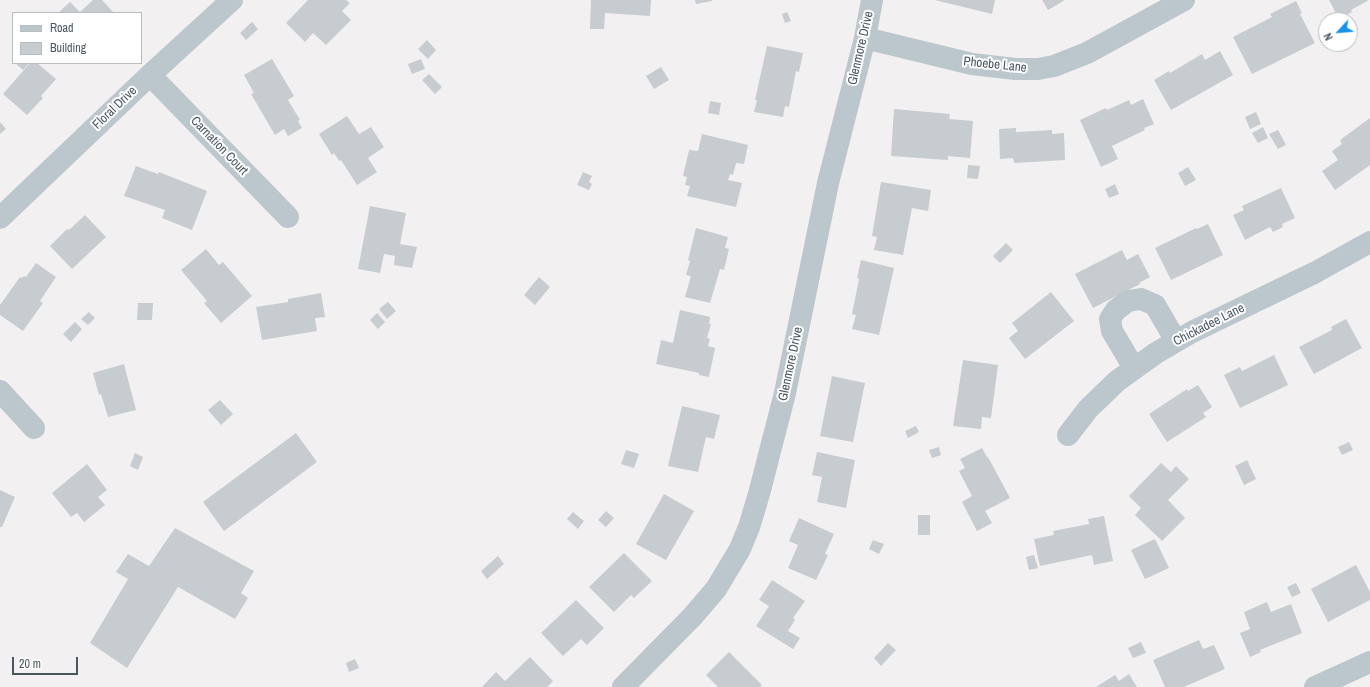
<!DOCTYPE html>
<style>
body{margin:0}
#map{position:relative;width:1370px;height:687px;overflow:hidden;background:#f3f0f1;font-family:"Archivo Narrow",sans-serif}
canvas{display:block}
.legend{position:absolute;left:12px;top:12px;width:130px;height:52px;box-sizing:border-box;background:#fff;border:1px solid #b6bcbf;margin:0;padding:5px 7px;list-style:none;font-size:12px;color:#48575e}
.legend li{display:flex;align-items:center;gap:8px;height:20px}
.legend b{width:20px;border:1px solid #b6bcbf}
.north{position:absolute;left:1318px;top:12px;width:40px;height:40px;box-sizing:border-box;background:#fff;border:1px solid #b6bcbf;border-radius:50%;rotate:244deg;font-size:11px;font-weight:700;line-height:16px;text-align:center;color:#48575e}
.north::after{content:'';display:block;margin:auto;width:14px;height:18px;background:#1693e7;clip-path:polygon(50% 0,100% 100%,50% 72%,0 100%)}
.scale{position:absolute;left:12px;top:657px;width:66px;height:18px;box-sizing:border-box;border:2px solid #48575e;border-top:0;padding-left:5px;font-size:12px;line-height:14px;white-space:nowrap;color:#48575e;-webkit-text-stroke:3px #fff;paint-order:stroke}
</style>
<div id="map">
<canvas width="1370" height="687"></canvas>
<ul class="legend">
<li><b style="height:5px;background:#bcc7cd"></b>Road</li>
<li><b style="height:11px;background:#c7ccd0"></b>Building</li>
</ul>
<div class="north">N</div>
<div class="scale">20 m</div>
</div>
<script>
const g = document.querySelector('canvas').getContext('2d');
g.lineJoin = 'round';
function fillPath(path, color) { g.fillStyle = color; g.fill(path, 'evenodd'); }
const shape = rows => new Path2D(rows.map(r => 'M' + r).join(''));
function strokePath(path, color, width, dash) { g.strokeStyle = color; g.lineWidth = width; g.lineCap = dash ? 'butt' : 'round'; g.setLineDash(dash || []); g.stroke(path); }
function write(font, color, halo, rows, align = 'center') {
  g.font = font + ' "Archivo Narrow",sans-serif'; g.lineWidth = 4; g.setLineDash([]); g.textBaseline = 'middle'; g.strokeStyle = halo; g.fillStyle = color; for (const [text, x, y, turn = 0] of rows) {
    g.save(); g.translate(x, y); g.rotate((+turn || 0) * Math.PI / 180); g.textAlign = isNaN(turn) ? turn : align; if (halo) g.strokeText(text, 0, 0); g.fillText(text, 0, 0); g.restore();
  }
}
fillPath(shape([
 [93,0,102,0,114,13,58,13,70,2,80,12],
 [308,0,346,0,350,3,342,11,351,20,326,45,313,33,305,42,286,23],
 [591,0,651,0,650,16,605,13,604,29,590,29],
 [695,0,712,0,712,1,696,4],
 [935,0,995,0,992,14],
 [1042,0,1065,0,1048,10],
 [1329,0,1369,0,1351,10,1352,12,1339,19],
 [1296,1,1302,13,1300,14,1315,43,1252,74,1233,37,1272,17,1270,14],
 [787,12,791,21,785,23,782,14],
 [252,22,258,29,246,40,240,33],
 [427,40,436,50,428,59,418,49],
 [767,46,803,53,799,72,796,71,789,107,785,106,783,117,754,112,757,100,755,100],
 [1220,51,1233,75,1171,110,1154,80,1169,71,1170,73,1202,54,1205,60],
 [272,59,294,96,288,100,300,120,298,121,302,128,288,136,284,129,275,135,251,94,254,93,244,75],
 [421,59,425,69,412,74,408,64],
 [15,63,29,63,23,70],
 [30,63,37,63,56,79,41,96,43,98,27,115,3,94],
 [661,67,669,80,654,89,646,76],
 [429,74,442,87,435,94,422,80],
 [1143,99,1154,124,1144,128,1145,130,1112,146,1118,159,1101,167,1080,120,1106,108,1107,110,1129,100,1131,105],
 [710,101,721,103,719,115,708,113],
 [894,109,950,114,949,119,973,121,970,158,948,156,948,160,891,156],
 [1256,112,1261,124,1250,129,1245,117],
 [347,116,359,134,371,127,384,147,368,158,377,172,357,185,341,160,339,161,334,153,332,155,319,134],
 [1370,118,1370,165,1335,190,1322,171,1338,160,1332,151,1342,144,1340,140],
 [0,122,6,129,0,134],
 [1263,127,1268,138,1258,143,1252,133],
 [1016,128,1016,132,1052,130,1052,134,1064,133,1065,160,1014,163,1013,158,1000,159,999,129],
 [1278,130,1286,145,1278,149,1269,134],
 [702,134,748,145,744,164,736,163,733,175,730,174,728,180,742,183,736,207,687,196,690,186,685,185,687,177,683,176,689,150,698,151],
 [968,165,980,166,978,179,967,178],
 [136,166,158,174,159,172,207,191,192,230,162,218,165,210,124,196],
 [1188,167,1196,180,1185,186,1178,173],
 [583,172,592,176,589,182,592,184,589,190,577,185],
 [881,182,931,190,928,211,912,208,903,255,874,250,877,237,872,236],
 [1115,184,1119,194,1109,198,1105,189],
 [1281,188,1295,218,1282,224,1283,227,1273,232,1270,227,1245,240,1233,215,1244,210,1242,206],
 [370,206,406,213,400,244,417,247,412,268,394,265,395,256,384,254,380,273,358,269],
 [85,215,106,237,72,269,50,246,67,229,69,230],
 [1208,224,1223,255,1171,280,1155,248,1196,228,1197,229],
 [696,228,728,237,725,248,729,249,724,270,720,269,710,303,685,297,691,276,686,275,690,261,688,260],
 [1006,243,1013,250,1000,263,993,256],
 [206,249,219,265,223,262,252,296,221,323,204,303,207,301,181,270],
 [1122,250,1127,260,1138,254,1150,277,1139,283,1140,284,1093,308,1075,274],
 [861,260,894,268,879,335,852,329,856,315,852,314,859,279,857,278],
 [36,263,56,277,40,301,43,303,23,331,0,315,0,305,20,277,22,278,24,276,26,277],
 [539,277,550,287,535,305,524,295],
 [1051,292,1074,321,1025,359,1009,338,1018,331,1012,323],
 [321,293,325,317,315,318,317,331,262,340,256,307,288,302,288,299],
 [388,302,396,311,387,319,379,309],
 [138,303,153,303,152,320,137,320],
 [680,310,710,317,709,324,711,324,707,338,710,339,708,346,715,348,709,377,699,375,699,373,656,364,661,340,673,343],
 [89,312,95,318,88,325,81,319],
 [377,313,385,322,378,329,370,320],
 [1346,319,1362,348,1314,374,1299,347,1332,330,1331,327],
 [75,322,82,329,71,342,63,334],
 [1274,355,1288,385,1240,408,1224,375,1240,367,1242,371],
 [963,360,998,365,991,418,982,417,981,429,953,426],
 [124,364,136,410,108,417,101,394,99,395,93,373],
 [832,376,865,383,853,442,820,436],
 [1198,385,1212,407,1203,413,1206,417,1167,442,1149,414,1187,389,1188,391],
 [220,400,233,414,221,425,208,410],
 [682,406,720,415,714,439,706,437,698,472,668,466],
 [916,426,919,432,908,438,905,431],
 [296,433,317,462,224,531,203,502],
 [1349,442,1353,450,1342,455,1338,447],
 [939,447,941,455,932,458,929,450],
 [982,448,987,457,988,457,1010,498,985,511,992,523,977,531,962,502,972,496,959,471,965,468,960,459],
 [626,450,639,454,634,468,621,464],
 [817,452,855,460,846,508,817,502,822,477,812,475],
 [135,453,143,457,138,470,130,466],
 [1247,460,1256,479,1244,485,1235,466],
 [1161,463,1171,472,1176,466,1189,479,1168,500,1185,518,1162,541,1135,515,1141,508,1129,496],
 [87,464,107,490,98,497,105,505,84,522,77,513,71,517,52,493],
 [0,490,15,497,2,527,0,527],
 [664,494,694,511,666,560,636,544],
 [606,511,614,518,606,527,598,520],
 [573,512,584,521,578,529,567,519],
 [918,515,930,515,930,535,918,535],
 [1104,516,1113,561,1094,565,1092,555,1040,566,1034,539,1054,535,1053,531,1089,524,1088,519],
 [799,518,834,534,825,554,828,555,816,580,788,568,798,545,789,541],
 [175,528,254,571,241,593,248,598,235,619,178,587,127,668,90,643,128,579,116,572,128,554,149,566],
 [1155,539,1169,568,1145,579,1131,550],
 [873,540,884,544,879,554,869,549],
 [624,553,652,581,634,598,631,595,614,612,589,587],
 [1034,555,1038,568,1029,570,1026,557],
 [498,556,504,564,487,579,481,571],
 [1356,565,1370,592,1370,600,1328,622,1311,589],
 [772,580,805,601,793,618,795,620,788,631,800,638,793,649,756,626,769,606,759,600],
 [1296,583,1301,593,1292,597,1287,587],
 [576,600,604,628,587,645,581,639,563,656,541,633],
 [1267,602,1271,612,1291,604,1302,633,1260,650,1261,652,1250,657,1240,633,1250,629,1244,612],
 [1199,640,1203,649,1214,645,1225,669,1184,687,1165,687,1153,660],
 [1141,642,1146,653,1133,658,1128,648],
 [888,643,896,650,881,666,874,658],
 [729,652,762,685,760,687,718,687,706,675],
 [530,657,553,681,547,687,482,687,496,672,505,681],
 [355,659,359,668,349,672,346,663],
 [1129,674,1137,687,1096,687,1115,675,1119,681]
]), '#c7ccd0');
strokePath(shape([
 [865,38,972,64,1015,69,1038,69,1054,66,1087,53,1184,0],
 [150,75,288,217],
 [0,218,150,75,232,0],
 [1134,368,1112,331,1110,319,1116,310,1128,301,1141,299,1155,305,1176,341],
 [0,391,34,428],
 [1068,435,1088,409,1117,381,1156,353,1192,332,1316,272,1370,242],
 [623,687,692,617,716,589,740,549,749,527,759,494,785,393,828,183,865,38,872,0],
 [1315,687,1370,662]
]), '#bcc7cd', 22);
write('13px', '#48575e', '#fff', [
 ["Glenmore Drive",861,48,-77],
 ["Phoebe Lane",995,65,6],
 ["Floral Drive",115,108,-44],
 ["Carnation Court",219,146,46],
 ["Chickadee Lane",1209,325,-27],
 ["Glenmore Drive",791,364,-78]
]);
</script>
